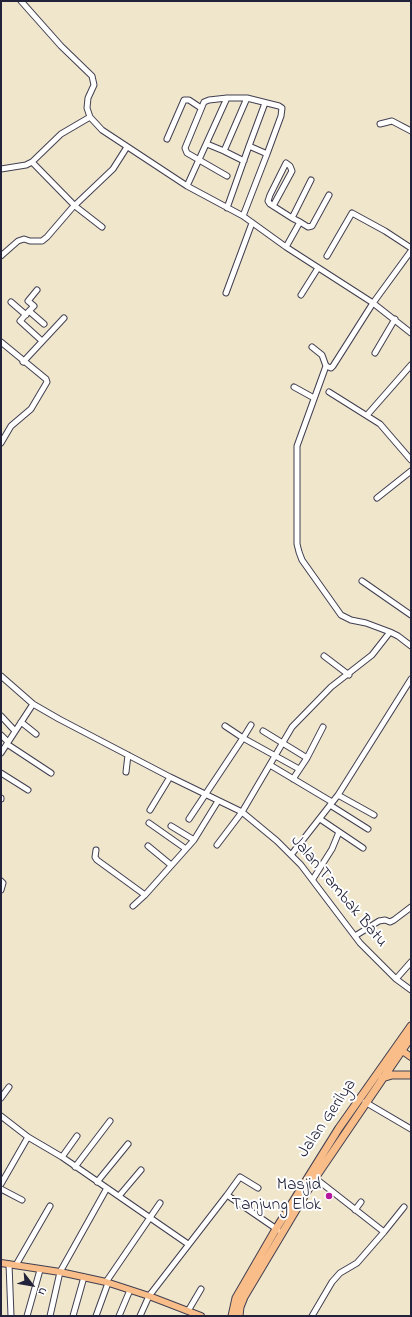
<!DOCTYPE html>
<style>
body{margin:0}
#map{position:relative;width:412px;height:1317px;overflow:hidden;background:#f0e6cc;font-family:"Indie Flower",sans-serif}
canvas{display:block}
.frame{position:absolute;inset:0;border:2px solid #22223b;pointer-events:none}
.north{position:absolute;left:12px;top:1265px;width:40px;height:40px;-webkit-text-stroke:3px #fff;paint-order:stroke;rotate:121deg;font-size:11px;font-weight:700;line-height:16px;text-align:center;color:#22223b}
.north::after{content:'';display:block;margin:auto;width:14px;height:18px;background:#22223b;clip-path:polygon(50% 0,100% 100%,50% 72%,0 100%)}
</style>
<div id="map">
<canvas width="412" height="1317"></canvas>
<div class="frame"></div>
<div class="north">U</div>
</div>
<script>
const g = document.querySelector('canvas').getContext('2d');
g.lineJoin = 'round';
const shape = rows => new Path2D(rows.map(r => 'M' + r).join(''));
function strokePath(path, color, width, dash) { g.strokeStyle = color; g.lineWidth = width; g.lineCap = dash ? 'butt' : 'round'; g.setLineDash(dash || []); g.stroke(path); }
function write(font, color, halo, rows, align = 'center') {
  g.font = font + ' "Indie Flower",sans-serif'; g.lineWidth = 4; g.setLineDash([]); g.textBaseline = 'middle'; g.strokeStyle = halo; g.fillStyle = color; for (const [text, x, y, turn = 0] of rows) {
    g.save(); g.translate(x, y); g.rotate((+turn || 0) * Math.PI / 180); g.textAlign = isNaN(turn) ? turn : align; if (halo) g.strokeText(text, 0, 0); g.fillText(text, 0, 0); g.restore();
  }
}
const minor = shape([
 [21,1,61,46,92,76,94,85,88,98,87,108,90,117,102,130,187,186,243,216,286,247,373,303,411,333],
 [247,98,279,106,282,108,281,116,267,154],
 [380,124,392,121,411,131],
 [167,139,184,100,189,100,201,108],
 [207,144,224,151],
 [249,146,265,103],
 [32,162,75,206,102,227],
 [1,169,26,165,32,162,61,134,90,117],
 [227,176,187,153,185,148,204,102,209,100,227,98],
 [187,186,227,98,247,98,224,151,244,161],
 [273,206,292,171,290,166,286,163,270,195,268,201,270,204,292,218],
 [227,208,249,146,265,153,267,154,243,216],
 [300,222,308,227,312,226,329,195],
 [286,247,300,222,292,218,311,180],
 [1,256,18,241,24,239,30,241,42,241,47,237,72,208,113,169,127,147],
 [327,256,352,213,385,231,411,248],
 [226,293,252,223],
 [301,295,318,268],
 [11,302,26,315],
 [29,311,34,306,28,301,37,290],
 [42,341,20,321,29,311,44,324],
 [1,342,46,379,47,382,31,409,11,426,1,443],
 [312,347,322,355,326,366,297,446,297,544,299,552,302,560,341,615,351,620,366,623,390,632],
 [375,353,395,319],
 [23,362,64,318],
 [326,366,331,368,333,366,373,303,411,251],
 [294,387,314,398],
 [329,392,380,424,411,460],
 [368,414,411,365],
 [377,498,411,471],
 [362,581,411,615],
 [324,656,349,675],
 [1,676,33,704,59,719,170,777,242,812,277,841,301,865,360,943,396,979,411,990],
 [1,716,15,731],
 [21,722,36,734],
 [225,726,243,738,251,725],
 [263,731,307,758,323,727],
 [1,735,8,742],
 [7,744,51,773],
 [1,753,33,704],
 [270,765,332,802],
 [126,772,128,755],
 [1,773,28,790],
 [293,779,307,758],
 [338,795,374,815],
 [1,798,1,799],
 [330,805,368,829],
 [150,810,170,777],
 [189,819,243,738,299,769],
 [320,819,363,848],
 [149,823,186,849],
 [171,826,194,840],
 [217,845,242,812,292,727,331,687,372,655,390,632,398,636,411,646],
 [148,846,171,865],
 [96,850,95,857,97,860,145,895,194,840,218,801],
 [291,855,338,795,411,679],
 [313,879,332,849,339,832],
 [1,881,3,883,1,890],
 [133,906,145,895],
 [355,936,379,921,385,920,390,922,394,920,411,907],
 [396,979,411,962],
 [1,1098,9,1087],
 [365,1102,411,1129],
 [1,1116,28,1137,62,1157,188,1244],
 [62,1157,77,1136],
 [75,1167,110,1121],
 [97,1182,128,1144],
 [1,1184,28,1137],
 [1,1189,22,1200],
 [227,1195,240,1177,258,1188],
 [119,1196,141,1170],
 [355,1210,361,1202],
 [384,1232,404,1207],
 [9,1264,11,1316],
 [16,1265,50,1206],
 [106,1282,160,1203],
 [188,1311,201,1289],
 [27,1316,40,1270],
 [50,1316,60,1272,107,1188],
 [73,1316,84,1277],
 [96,1316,108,1283],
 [119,1316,130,1290],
 [140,1316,149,1296,227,1195,278,1230],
 [312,1316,332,1282,340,1273,357,1263,384,1232,315,1178]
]);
const major = shape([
 [401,1050,411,1057],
 [1,1263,60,1272,106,1282,149,1296,201,1316]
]);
const highway = shape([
 [382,1078,392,1075,411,1075],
 [232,1316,236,1298,276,1229,339,1128,411,1026],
 [239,1316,240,1307,244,1297,315,1178,411,1037]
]);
strokePath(minor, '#413f51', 7);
strokePath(major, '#413f51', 8);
strokePath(highway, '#413f51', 9);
strokePath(minor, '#fff', 5);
strokePath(major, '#f8bd89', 6);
strokePath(highway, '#f8bd89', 7);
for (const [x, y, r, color] of [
 [329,1196,4,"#b5179e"]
]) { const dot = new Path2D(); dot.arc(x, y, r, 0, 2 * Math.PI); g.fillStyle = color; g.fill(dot); strokePath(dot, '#fff', 1.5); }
write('17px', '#22223b', '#fff', [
 ["Jalan Tambak Batu",338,892,50],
 ["Jalan Gerilya",328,1119,-56]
]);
write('17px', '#22223b', '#fff', [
 ["Masjid",321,1186],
 ["Tanjung Elok",321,1206]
], 'right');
</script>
